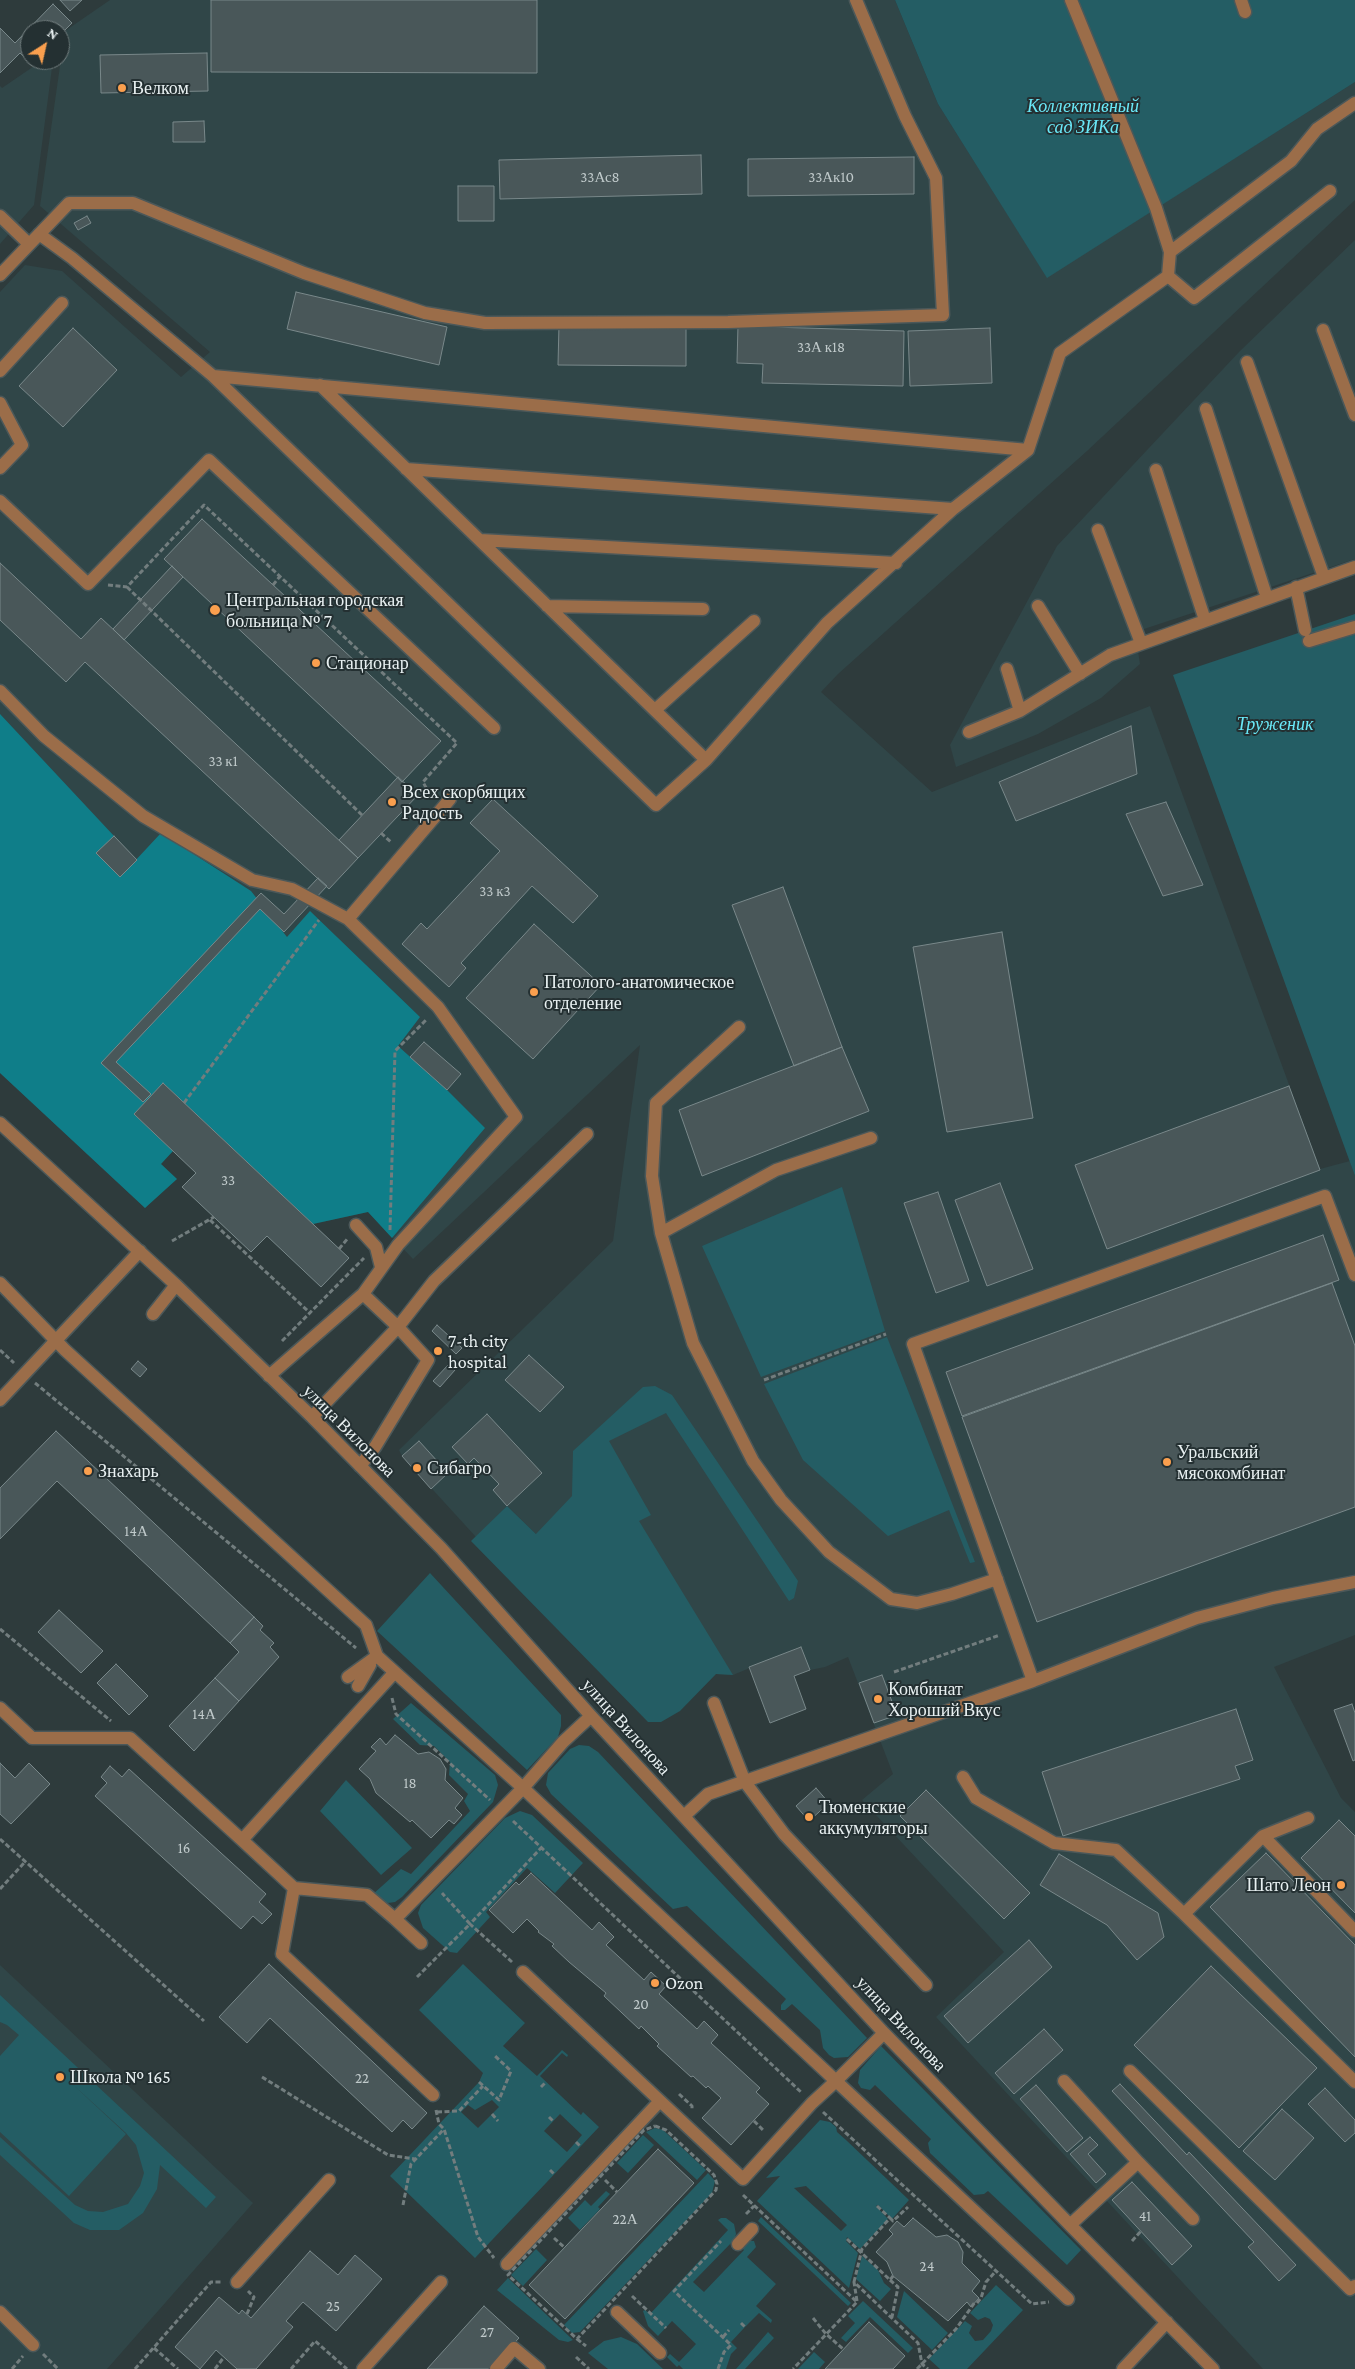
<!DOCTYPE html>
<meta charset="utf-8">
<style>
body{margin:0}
#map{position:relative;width:1355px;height:2369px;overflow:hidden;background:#2e3b3c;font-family:"Crimson Pro",serif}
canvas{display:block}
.north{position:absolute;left:20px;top:20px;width:50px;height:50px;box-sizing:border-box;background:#243032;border:1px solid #727d7e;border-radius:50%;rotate:35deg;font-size:14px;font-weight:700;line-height:20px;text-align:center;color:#e8f0f1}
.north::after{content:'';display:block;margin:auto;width:18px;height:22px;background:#fa9f4e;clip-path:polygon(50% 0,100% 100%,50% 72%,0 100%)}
</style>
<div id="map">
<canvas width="1355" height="2369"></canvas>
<div class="north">N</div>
</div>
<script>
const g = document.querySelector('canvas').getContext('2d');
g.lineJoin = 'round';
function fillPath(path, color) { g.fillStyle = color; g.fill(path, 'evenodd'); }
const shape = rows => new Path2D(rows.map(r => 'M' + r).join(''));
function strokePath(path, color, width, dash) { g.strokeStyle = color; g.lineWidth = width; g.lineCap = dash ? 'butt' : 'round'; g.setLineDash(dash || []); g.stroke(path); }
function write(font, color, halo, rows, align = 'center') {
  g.font = font + ' "Crimson Pro",serif'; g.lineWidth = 4; g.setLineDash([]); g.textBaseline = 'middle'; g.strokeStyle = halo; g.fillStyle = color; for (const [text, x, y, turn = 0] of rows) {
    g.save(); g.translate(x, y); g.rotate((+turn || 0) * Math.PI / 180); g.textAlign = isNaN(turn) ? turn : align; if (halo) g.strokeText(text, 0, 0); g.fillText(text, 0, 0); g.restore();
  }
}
fillPath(shape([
 [110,0,895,0,938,104,1047,277,1355,82,1355,200,1087,451,838,674,821,692,932,792,1150,706,1320,1169,1350,1161,1355,1176,1355,1635,1274,1667,1341,1798,1355,1812,1355,2369,1263,2369,936,2017,1004,1952,862,1800,893,1774,848,1657,825,1667,810,1670,800,1647,733,1675,716,1674,646,1640,507,1506,476,1537,402,1456,399,1450,613,1241,640,1045,413,1259,368,1212,313,1224,349,1258,321,1287,267,1236,251,1252,182,1187,196,1172,173,1151,161,1164,177,1179,145,1208,0,1073,0,292,25,265,62,271,181,377,210,352,40,206,65,31],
 [43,60,53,60,34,205,0,244,0,86,2,88],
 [1355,240,1355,559,1135,632,1140,664,1101,698,1038,734,956,767,950,745,1057,546,1240,351],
 [0,1965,253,2203,107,2369,0,2369]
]), '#304648');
fillPath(shape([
 [895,0,1355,0,1355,82,1047,278,938,104],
 [1355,614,1355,1176,1173,675],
 [842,1187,885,1331,761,1377,702,1246],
 [887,1337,975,1562,970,1563,949,1510,888,1536,803,1460,764,1384],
 [655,1386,672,1395,798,1581,794,1598,789,1601,666,1413,609,1441,651,1515,639,1521,733,1675,716,1674,680,1711,661,1722,648,1722,471,1541,507,1506,536,1534,572,1496,573,1451,643,1387],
 [430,1573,561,1715,561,1726,558,1737,527,1770,377,1631],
 [411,1703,495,1775,498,1785,493,1802,402,1897,395,1902,388,1903,381,1901,372,1895,401,1869,411,1874,470,1811,464,1801,468,1794,449,1775,450,1762,434,1746,420,1745,393,1719],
 [579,1745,589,1746,598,1752,867,2038,848,2057,834,2058,829,2055,823,2048,820,2030,792,2004,785,2010,781,2010,781,2005,786,1999,687,1906,673,1909,551,1794,546,1785,548,1773,570,1749],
 [346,1780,412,1848,381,1875,320,1811],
 [520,1811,532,1815,583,1863,555,1893,527,1868,486,1912,490,1917,457,1953,450,1952,423,1928,418,1913,421,1905,505,1818],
 [463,1964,525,2023,503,2046,537,2076,562,2050,568,2055,567,2057,562,2053,540,2076,581,2115,583,2112,599,2127,475,2258,390,2176,479,2082,483,2073,419,2010],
 [492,2100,499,2107,478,2128,461,2112,468,2105,475,2110],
 [560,2114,582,2135,567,2152,544,2131],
 [0,1995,216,2197,206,2208,160,2165,157,2189,143,2213,119,2230,90,2230,74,2223,0,2155,0,2137,75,2205,88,2211,103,2212,128,2204,140,2186,144,2173,136,2145,126,2133,69,2081,126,2134,69,2196,0,2132,0,2056,19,2035,7,2025,0,2022],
 [881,2046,1081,2250,1067,2265,988,2191,984,2194,974,2195,930,2153,928,2143,931,2139,875,2085,870,2090,861,2088,858,2083,860,2070],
 [820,2120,830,2122,836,2127,837,2132,846,2140,909,2200,892,2219,878,2205,876,2206,888,2219,860,2249,847,2237,846,2241,858,2253,849,2288,757,2201,780,2176,766,2178],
 [806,2186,847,2225,841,2231,794,2188],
 [655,2128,663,2130,706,2170,697,2180,646,2132],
 [643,2135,654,2145,628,2173,617,2163],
 [708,2173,715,2181,712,2193,580,2332,572,2333,564,2325],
 [606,2191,610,2194,598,2207,600,2209,580,2230,568,2218,585,2200,591,2206],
 [761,2217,851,2303,848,2306,758,2221],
 [721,2218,726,2218,734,2224,736,2234,734,2240,693,2282,704,2292,744,2250,743,2249,749,2241,754,2241,756,2247,747,2257,776,2284,756,2306,772,2320,771,2323,759,2313,745,2327,731,2342,737,2348,731,2354,726,2369,683,2369,679,2365,677,2367,667,2357,670,2354,679,2362,696,2344,672,2321,658,2336,648,2326,643,2311,645,2310,650,2314,728,2230,718,2220],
 [536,2249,547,2260,523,2286,511,2275],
 [862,2256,878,2270,884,2283,891,2289,880,2301,856,2279],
 [508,2278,573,2340,568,2342,559,2340,497,2290],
 [996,2285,1023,2310,967,2369,940,2369,929,2359,965,2321,972,2326,969,2333,975,2341,983,2340,991,2331,993,2325,990,2319,985,2317,978,2320,970,2313],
 [904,2291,948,2333,932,2350,897,2317],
 [863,2301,913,2348,908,2353,870,2317,846,2342,841,2338,855,2323,848,2316],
 [768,2332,774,2338,745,2369,736,2369],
 [621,2337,637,2344,663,2369,608,2369,588,2353,604,2341],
 [814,2352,825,2362,819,2369,798,2369]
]), '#245d64');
fillPath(shape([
 [0,714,114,836,97,854,120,877,161,833,251,891,287,937,310,911,420,1017,398,1046,447,1090,485,1128,392,1238,368,1212,313,1224,163,1083,134,1114,173,1151,161,1164,177,1179,145,1208,0,1073]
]), '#0f7e89');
const building = shape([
 [60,0,82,0,70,11,60,0],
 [211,0,537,0,537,73,211,72,211,0],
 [53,4,72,23,60,35,60,30,30,30,30,60,35,60,32,64,20,53,0,73,0,28,15,43,53,4],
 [207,53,208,91,101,93,100,55,207,53],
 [204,121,205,142,173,142,173,122,204,121],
 [701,155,702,194,500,199,499,160,701,155],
 [914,157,914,194,748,196,748,159,914,157],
 [458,186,494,186,494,221,458,221,458,186],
 [87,216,91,223,78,230,74,223,87,216],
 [296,292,447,327,439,365,287,329,296,292],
 [559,325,686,326,686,366,558,365,559,325],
 [738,326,904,331,903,386,762,383,763,364,737,363,738,326],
 [73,328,117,370,63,427,19,386,73,328],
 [990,328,992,383,910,386,908,331,990,328],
 [202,519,441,741,402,782,164,559,202,519],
 [0,563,81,639,101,618,358,858,329,889,85,662,66,682,0,620,0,563],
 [172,566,183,577,124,640,113,629,172,566],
 [1131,726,1137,774,1016,821,999,782,1131,726],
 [398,777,418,795,358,858,339,840,398,777],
 [493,799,598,896,573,923,532,886,461,963,466,968,449,987,402,944,421,923,427,929,500,851,470,823,493,799],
 [1166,802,1203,885,1163,896,1126,814,1166,802],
 [114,836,137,860,120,877,96,853,114,836],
 [318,878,327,886,284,932,260,909,116,1062,151,1094,143,1102,101,1063,261,893,284,914,318,878],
 [783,887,842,1047,794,1066,732,905,783,887],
 [534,924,601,985,533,1059,466,998,534,924],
 [1002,932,1033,1118,947,1132,913,947,1002,932],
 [424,1042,461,1074,447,1090,410,1057,424,1042],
 [842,1047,869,1111,702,1176,679,1110,842,1047],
 [163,1083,349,1258,321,1287,267,1236,251,1252,182,1187,196,1173,134,1114,163,1083],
 [1289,1086,1320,1170,1107,1249,1075,1165,1289,1086],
 [1000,1183,1033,1269,987,1286,955,1200,1000,1183],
 [938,1192,969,1281,936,1293,904,1203,938,1192],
 [1323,1235,1339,1280,962,1416,946,1372,1323,1235],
 [1332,1283,1355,1346,1355,1507,1037,1622,962,1417,1332,1283],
 [437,1325,462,1348,456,1354,432,1331,437,1325],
 [529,1355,564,1387,540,1412,505,1380,529,1355],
 [138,1361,147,1369,140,1377,131,1369,138,1361],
 [449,1364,455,1370,440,1387,433,1381,449,1364],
 [487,1414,542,1473,507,1506,493,1490,499,1484,474,1458,468,1464,452,1447,487,1414],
 [56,1431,254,1617,230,1643,57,1481,0,1539,0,1488,56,1431],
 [419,1441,448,1473,431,1489,402,1456,419,1441],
 [59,1610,103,1651,81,1673,38,1632,59,1610],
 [254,1617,263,1626,260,1630,274,1643,270,1647,279,1657,239,1701,215,1678,239,1652,230,1643,254,1617],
 [801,1647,810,1670,794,1676,806,1709,770,1723,749,1667,801,1647],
 [116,1664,148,1696,129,1715,97,1683,116,1664],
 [882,1675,897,1715,874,1723,859,1683,882,1675],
 [215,1678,239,1701,194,1751,169,1726,215,1678],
 [1352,1704,1355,1713,1355,1760,1353,1761,1334,1710,1352,1704],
 [1236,1709,1253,1760,1235,1766,1240,1779,1063,1836,1042,1772,1236,1709],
 [395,1735,418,1754,429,1752,440,1759,446,1769,445,1780,463,1798,455,1808,462,1815,454,1824,449,1820,431,1838,412,1820,410,1822,376,1793,370,1779,359,1769,376,1751,371,1747,380,1738,386,1745,395,1735],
 [0,1763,15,1778,29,1763,50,1784,11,1824,0,1814,0,1763],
 [110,1766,122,1777,129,1769,266,1894,259,1902,272,1914,262,1924,253,1916,241,1929,95,1796,107,1783,101,1777,110,1766],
 [816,1788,829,1803,809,1821,796,1806,816,1788],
 [926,1790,1030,1893,1004,1919,900,1816,926,1790],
 [1339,1820,1355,1836,1355,1913,1301,1858,1339,1820],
 [1266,1853,1355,1945,1355,2057,1210,1907,1266,1853],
 [1059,1854,1158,1913,1164,1937,1137,1960,1107,1925,1040,1885,1059,1854],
 [531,1873,592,1930,599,1922,614,1937,606,1945,644,1980,651,1972,666,1986,659,1994,697,2029,704,2021,718,2035,711,2043,760,2088,756,2092,769,2104,731,2145,702,2118,721,2098,708,2086,706,2088,693,2076,691,2077,657,2046,659,2044,641,2026,639,2029,604,1996,606,1993,569,1962,552,1946,554,1944,538,1932,539,1931,527,1919,513,1933,489,1910,516,1882,519,1885,531,1873],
 [1029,1940,1052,1967,968,2043,944,2016,1029,1940],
 [269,1964,427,2113,412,2129,403,2120,392,2132,270,2018,247,2043,219,2017,269,1964],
 [1211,1966,1317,2068,1239,2148,1134,2045,1211,1966],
 [1044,2029,1063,2050,1014,2094,995,2073,1044,2029],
 [1120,2084,1187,2155,1189,2152,1296,2265,1279,2281,1248,2247,1254,2242,1112,2091,1120,2084],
 [1036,2085,1083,2138,1067,2152,1020,2099,1036,2085],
 [1325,2088,1355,2120,1355,2133,1345,2142,1308,2104,1325,2088],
 [1282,2109,1314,2138,1275,2180,1243,2151,1282,2109],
 [1090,2137,1098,2145,1088,2154,1106,2174,1096,2183,1070,2154,1090,2137],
 [658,2149,694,2183,565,2319,529,2285,658,2149],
 [1132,2182,1192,2246,1172,2265,1112,2200,1132,2182],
 [913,2218,936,2237,947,2235,958,2242,963,2252,962,2263,980,2281,972,2291,979,2298,971,2307,967,2302,948,2321,893,2276,887,2262,876,2252,893,2234,889,2230,897,2221,904,2227,913,2218],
 [310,2251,338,2275,355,2255,382,2279,336,2331,303,2302,286,2321,293,2327,256,2369,237,2369,216,2350,200,2369,175,2347,219,2297,239,2314,242,2310,251,2318,310,2251],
 [484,2306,519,2338,490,2369,427,2369,484,2306],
 [869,2322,905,2356,893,2369,825,2369,869,2322]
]);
fillPath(building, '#495759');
strokePath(building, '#79888a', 1);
const minor = shape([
 [1071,0,1156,208,1170,252],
 [1241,0,1245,12],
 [0,216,29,244],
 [39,234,72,258,213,376,1028,450],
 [0,275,69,203,133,203,304,273,425,313,485,323,728,322,943,315,936,178,905,116,856,0],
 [1168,276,1194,298,1330,191],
 [1323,330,1355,415],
 [1247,362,1324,577],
 [0,371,62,303],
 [213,376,656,805,706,760,827,623,953,509,1028,450,1060,353,1168,276,1170,252,1291,161,1317,129,1355,103],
 [320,385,706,760],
 [0,403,22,445,0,468],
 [1206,409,1267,598],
 [406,469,953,509],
 [1156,470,1205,620],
 [0,501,88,584,209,460,494,728],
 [1098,530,1141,643],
 [480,540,896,563],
 [1296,587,1305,630],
 [547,606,703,609],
 [1038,606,1080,674],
 [1309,641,1355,627],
 [1007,669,1020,711],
 [0,691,44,736,143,816,252,880,292,889,348,919],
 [655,710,754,621],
 [969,732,1020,711,1110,655,1355,567],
 [0,1123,176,1285,312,1417,441,1548,591,1716,884,2033,1070,2225,1213,2369],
 [871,1138,776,1170,661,1233,693,1343,753,1461,781,1500,829,1552,891,1599,917,1603,952,1594,997,1579],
 [356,1225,376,1247,381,1267],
 [661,1233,652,1176,656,1103,739,1027],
 [0,1283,65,1350,366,1625,377,1656,523,1788,563,1742,591,1716],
 [363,1294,398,1245,516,1117,438,1007,348,919,450,799],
 [153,1314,176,1285],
 [269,1376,363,1294,398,1327,428,1360,375,1447,360,1466],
 [0,1400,140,1251],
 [312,1417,398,1327,434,1281,587,1134],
 [348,1677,377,1656],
 [1033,1681,913,1344,1325,1196,1355,1275],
 [358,1686,370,1665],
 [714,1703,745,1782,784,1834,926,1985],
 [0,1708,32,1738,130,1738,242,1840,394,1673],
 [963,1777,976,1798,1054,1843,1116,1850,1184,1914],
 [684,1816,708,1794,1033,1681,1197,1618,1273,1598,1355,1582],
 [1263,1836,1308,1818],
 [242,1840,294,1888,282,1954,433,2095],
 [294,1888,367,1895,395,1919,523,1788,836,2081,884,2033],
 [395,1919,421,1943],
 [1355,1931,1263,1836,1184,1914,1355,2082],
 [523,1972,743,2179,812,2103,836,2081,1068,2299],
 [1130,2071,1350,2289,1355,2286],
 [1064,2081,1138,2162,1070,2225],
 [1138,2162,1193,2219],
 [738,2244,752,2229],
 [507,2264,659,2102],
 [237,2282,329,2180],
 [0,2312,33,2345],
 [617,2312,660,2353],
 [363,2369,441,2282],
 [496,2369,514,2348,539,2369],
 [1123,2369,1167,2322]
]);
strokePath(minor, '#4c5859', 15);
strokePath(shape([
 [108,585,127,587,204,505,457,743,423,782,431,797],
 [273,585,281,575],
 [127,587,362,815],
 [381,833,392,843],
 [184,1103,319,920],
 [210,1220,309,1312],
 [390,1230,395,1051,427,1019],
 [172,1241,214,1217],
 [339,1249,348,1238],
 [282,1341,364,1258],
 [0,1350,14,1363],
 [764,1380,886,1334],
 [35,1383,356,1648],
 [0,1629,111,1721],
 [894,1672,1000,1635],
 [392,1698,396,1714,490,1800],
 [513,1821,802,2093],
 [0,1839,204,2021],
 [0,1889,24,1863],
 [512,1962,470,1924,541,1848],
 [417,1977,470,1924,442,1893],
 [262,2077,388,2155,415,2159],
 [479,2082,499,2100,511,2071,494,2055],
 [541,2087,546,2082],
 [679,2094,692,2106,692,2110],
 [436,2110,439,2124,444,2129,478,2237,494,2258],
 [437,2112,459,2111,483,2086],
 [823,2112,1032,2304,1049,2302],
 [492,2114,498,2121],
 [549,2117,553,2121],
 [754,2121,764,2131],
 [655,2126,666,2130,714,2175,717,2184,716,2190,577,2339,508,2275,644,2130,655,2126],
 [576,2142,580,2146],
 [550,2170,554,2174],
 [605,2180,617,2192],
 [743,2195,857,2302,793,2369],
 [403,2205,411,2164,444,2129],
 [877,2206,890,2218],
 [746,2214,754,2206],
 [554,2238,564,2247],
 [847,2239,890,2280,893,2276],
 [1132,2241,1141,2231],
 [890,2280,898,2287,892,2317],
 [854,2282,862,2249,890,2218,893,2221,908,2207],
 [632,2296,666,2328],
 [857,2301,854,2282,918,2343,922,2364,928,2369],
 [977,2303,981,2298,986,2282,996,2271],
 [247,2314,254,2297,248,2291],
 [813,2318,826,2334,843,2349],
 [741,2323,745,2327],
 [723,2337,729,2330],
 [577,2339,586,2346],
 [154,2348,178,2369],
 [43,2354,58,2369],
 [576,2357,589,2369],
 [12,2369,23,2356],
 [135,2369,211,2282,222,2282],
 [215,2369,224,2357],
 [291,2369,315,2341,347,2369],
 [718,2369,724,2352,731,2345,674,2291,721,2241],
 [917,2369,956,2329,975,2302]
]), '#727d7e', 3, [5, 2.5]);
strokePath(minor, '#9b6d49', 12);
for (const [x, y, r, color] of [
 [122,88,5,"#fa9f4e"],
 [215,610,6,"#fa9f4e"],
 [316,663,5,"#fa9f4e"],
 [392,802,5,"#fa9f4e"],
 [534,992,5,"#fa9f4e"],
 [438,1351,5,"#fa9f4e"],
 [1167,1462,5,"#fa9f4e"],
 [417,1468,5,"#fa9f4e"],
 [88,1471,5,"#fa9f4e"],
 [878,1699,5,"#fa9f4e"],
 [809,1817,5,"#fa9f4e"],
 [1341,1885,5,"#fa9f4e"],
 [655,1983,5,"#fa9f4e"],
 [60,2077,5,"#fa9f4e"]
]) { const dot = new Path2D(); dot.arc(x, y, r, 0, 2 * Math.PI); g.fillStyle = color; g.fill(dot); strokePath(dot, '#243032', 2); }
write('15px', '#c0cacb', null, [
 ["33Ас8",600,177],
 ["33Ак10",831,177],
 ["33А к18",821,347],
 ["33 к1",223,761],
 ["33 к3",495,891],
 ["33",228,1180],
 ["14А",136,1531],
 ["14А",204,1714],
 ["18",410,1783],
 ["16",184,1848],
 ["20",641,2004],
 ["22",362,2078],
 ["41",1145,2216],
 ["22А",625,2219],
 ["24",927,2266],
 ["25",333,2306],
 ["27",487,2332]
]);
write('18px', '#e8f0f1', '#243032', [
 ["Велком",132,88],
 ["Центральная городская",226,600],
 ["больница № 7",226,621],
 ["Стационар",326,663],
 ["Всех скорбящих",402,792],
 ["Радость",402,813],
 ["Патолого-анатомическое",544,982],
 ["отделение",544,1003],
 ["7-th city",448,1341],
 ["hospital",448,1362],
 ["Уральский",1177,1452],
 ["мясокомбинат",1177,1473],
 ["Сибагро",427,1468],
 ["Знахарь",98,1471],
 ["Комбинат",888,1689],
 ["Хороший Вкус",888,1710],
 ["Тюменские",819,1807],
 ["аккумуляторы",819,1828],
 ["Шато Леон",1331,1885,"right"],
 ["Ozon",665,1983],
 ["Школа № 165",70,2077]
], 'left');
write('italic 18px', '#6ae9f8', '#243032', [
 ["Коллективный",1083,106],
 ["сад ЗИКа",1083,127],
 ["Труженик",1275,724]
]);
write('18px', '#e8f0f1', '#243032', [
 ["улица Вилонова",349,1431,45],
 ["улица Вилонова",626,1727,48],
 ["улица Вилонова",901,2024,47]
]);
</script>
